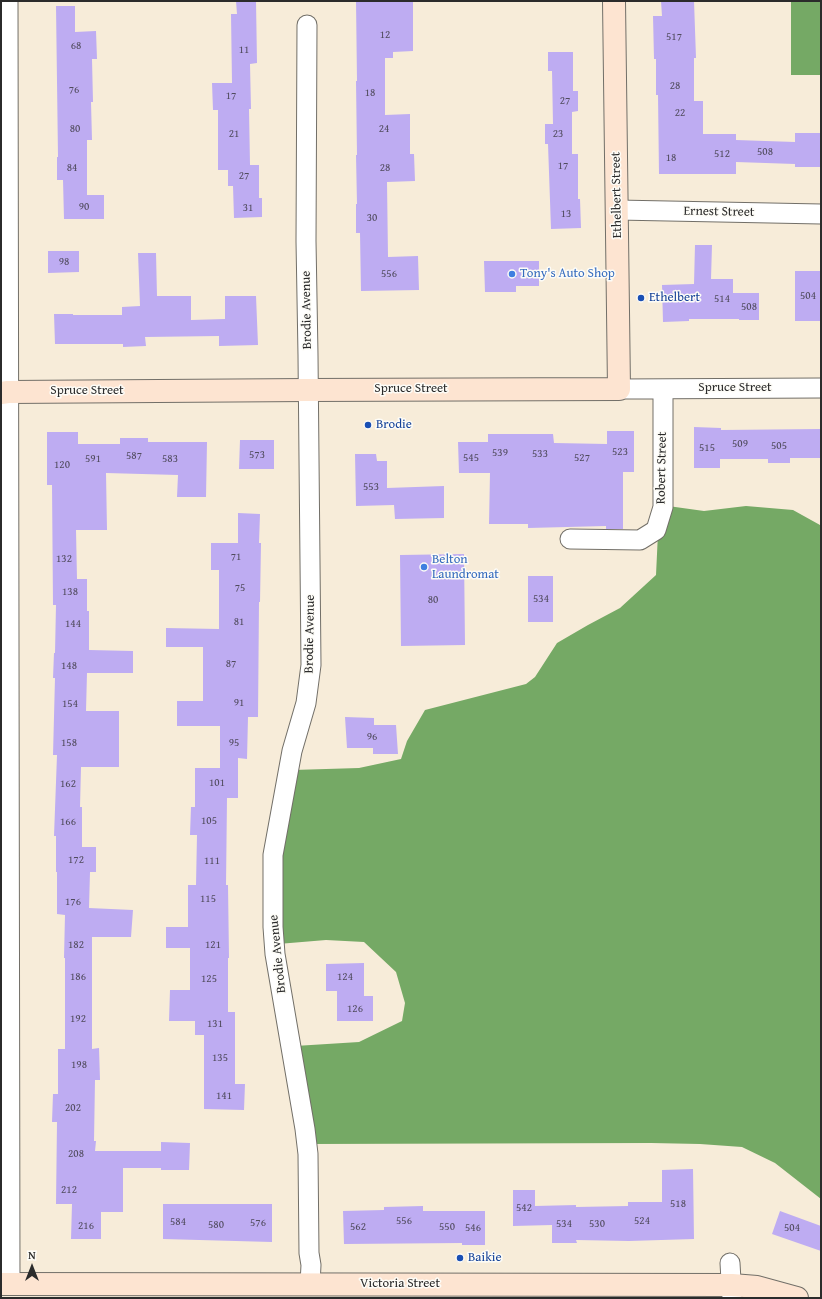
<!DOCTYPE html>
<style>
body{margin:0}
#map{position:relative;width:822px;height:1299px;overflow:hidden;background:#f7ecd9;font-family:"Gentium Book Plus",serif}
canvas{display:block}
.frame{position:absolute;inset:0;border:2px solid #2b2b2b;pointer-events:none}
.north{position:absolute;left:12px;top:1247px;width:40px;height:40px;-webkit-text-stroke:3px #fdfcf7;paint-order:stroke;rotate:0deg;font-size:11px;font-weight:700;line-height:16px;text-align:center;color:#2b2b2b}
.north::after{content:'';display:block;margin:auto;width:14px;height:18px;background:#2b2b2b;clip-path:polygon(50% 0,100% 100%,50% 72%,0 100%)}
</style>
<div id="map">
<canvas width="822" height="1299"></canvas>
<div class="frame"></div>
<div class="north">N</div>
</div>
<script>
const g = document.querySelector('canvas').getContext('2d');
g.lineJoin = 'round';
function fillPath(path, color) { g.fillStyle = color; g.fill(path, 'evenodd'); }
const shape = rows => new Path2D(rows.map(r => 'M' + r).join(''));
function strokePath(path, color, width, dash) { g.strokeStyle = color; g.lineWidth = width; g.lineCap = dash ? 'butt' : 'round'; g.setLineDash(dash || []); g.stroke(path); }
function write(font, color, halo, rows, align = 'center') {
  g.font = font + ' "Gentium Book Plus",serif'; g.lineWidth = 3; g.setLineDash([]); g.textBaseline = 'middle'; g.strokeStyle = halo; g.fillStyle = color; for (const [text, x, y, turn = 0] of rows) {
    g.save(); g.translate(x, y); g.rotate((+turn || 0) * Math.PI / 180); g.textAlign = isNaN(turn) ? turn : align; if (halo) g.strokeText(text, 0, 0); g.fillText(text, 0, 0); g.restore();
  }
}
fillPath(shape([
 [791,1,821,1,821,75,791,75],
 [668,506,704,511,746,506,793,510,820,525,821,527,821,1199,775,1163,742,1147,700,1144,651,1143,311,1144,295,1046,359,1042,402,1021,405,1003,396,972,364,942,326,940,278,944,275,856,293,770,359,768,401,759,407,741,425,710,526,684,535,677,557,643,588,625,620,608,656,575,658,533]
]), '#75a965');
fillPath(shape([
 [236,1,256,1,257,63,250,64,251,109,249,109,250,165,259,165,259,198,262,198,262,217,234,218,233,186,228,186,228,170,218,170,218,110,213,110,212,83,232,83,231,14,237,14],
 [356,1,413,1,413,51,393,52,393,58,385,58,385,115,410,114,410,154,414,154,415,181,387,182,388,257,418,256,419,290,361,291,360,233,356,233,356,204,357,204,356,155,357,155,356,81,357,81],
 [661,1,694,1,696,58,694,58,694,101,703,101,703,134,736,134,736,140,795,142,795,133,821,133,821,167,795,167,795,164,736,162,736,174,659,174,658,95,656,95,656,59,654,59,653,16,662,16],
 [56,6,75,6,75,32,96,31,97,59,92,59,93,102,91,102,92,140,87,140,87,195,104,195,104,219,64,219,63,180,57,180,57,157,58,157],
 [548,52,573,52,573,91,578,91,578,111,572,112,572,154,578,154,578,199,580,199,581,228,551,229,548,144,545,144,545,124,553,124,552,71,548,71],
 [695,245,712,245,711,279,733,279,733,293,759,293,759,320,739,320,739,319,689,319,689,321,663,322,662,285,694,284],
 [48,251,79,251,79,272,48,273],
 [138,253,156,253,157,296,191,296,191,320,225,319,225,296,256,296,258,345,219,346,219,336,145,337,146,346,123,347,123,344,55,344,54,314,73,314,73,315,122,315,122,307,140,306],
 [484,261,539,261,539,286,516,286,516,292,485,292],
 [795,271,820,271,820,321,795,321],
 [694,427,721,428,721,430,821,429,821,458,790,458,790,463,768,463,768,459,720,459,720,468,694,468],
 [607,431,634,431,634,472,623,472,623,529,606,529,606,526,528,528,528,524,489,524,490,473,459,473,458,442,488,442,488,434,553,434,554,443,607,444],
 [47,432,78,432,78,444,120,444,120,438,148,438,148,442,207,442,206,497,177,497,178,475,106,473,107,530,76,530,77,579,87,579,87,611,89,611,89,650,133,651,133,673,87,673,86,711,119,711,119,767,81,767,80,807,82,807,82,847,96,847,96,872,90,872,89,908,133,910,131,937,92,937,92,1049,99,1048,100,1080,95,1080,94,1141,96,1141,95,1151,161,1151,161,1142,190,1143,189,1170,161,1170,161,1168,123,1168,123,1212,101,1212,101,1239,71,1239,72,1204,56,1204,57,1122,52,1122,53,1094,58,1094,58,1049,65,1049,65,958,64,958,65,915,57,914,57,872,56,872,56,836,54,836,57,755,53,755,55,678,53,678,54,653,55,653,56,605,53,605,52,485,47,485],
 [240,440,274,440,274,469,239,469],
 [355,454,376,454,377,461,387,461,387,488,444,486,444,518,395,519,394,505,356,506],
 [238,513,260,514,259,543,261,543,260,602,259,602,258,717,248,717,247,759,238,758,238,798,227,798,226,885,228,885,229,958,228,958,228,1012,235,1012,235,1084,245,1084,244,1110,204,1109,204,1035,195,1035,195,1021,169,1021,170,990,190,990,190,948,166,948,166,927,188,927,188,885,196,885,197,835,190,835,191,807,195,807,195,768,220,768,220,726,177,726,177,701,203,701,203,647,166,647,166,628,219,629,219,570,211,570,211,543,238,543],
 [464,554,465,645,401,646,400,555],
 [528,576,553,576,553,622,528,622],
 [345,717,374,718,374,725,396,725,398,754,373,754,373,748,347,748],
 [364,963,364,996,373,996,373,1021,337,1021,337,991,326,991,326,964],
 [693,1169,694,1239,629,1241,576,1240,577,1243,552,1243,552,1225,513,1226,513,1190,535,1190,535,1206,576,1205,576,1207,628,1206,628,1202,662,1202,662,1170],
 [163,1204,272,1204,272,1242,163,1239],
 [423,1206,423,1211,485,1211,485,1245,462,1245,462,1243,344,1244,343,1211,384,1210,384,1207],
 [780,1211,821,1226,821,1251,772,1234]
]), '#beacf2');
const street = shape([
 [8,1,10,1284],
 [307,25,306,241,308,355,311,665,306,703,292,751,273,855,273,927,275,954,305,1129,308,1154,309,1253,311,1265,310,1284],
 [617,210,821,214],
 [619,389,821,388],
 [570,539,640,540,656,530,663,507,663,389],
 [730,1263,732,1298]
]);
const secondary = shape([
 [1,393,8,392,308,390,619,389,614,1],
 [1,1284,732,1285,757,1287,797,1298]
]);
strokePath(street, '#726f68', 21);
strokePath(secondary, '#726f68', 24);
strokePath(street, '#fff', 19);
strokePath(secondary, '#fde4d1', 22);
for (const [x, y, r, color] of [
 [512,274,4,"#3f7fe0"],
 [641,298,4,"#1a4fb4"],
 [368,425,4,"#1a4fb4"],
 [424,567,4,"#3f7fe0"],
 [460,1258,4,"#1a4fb4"]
]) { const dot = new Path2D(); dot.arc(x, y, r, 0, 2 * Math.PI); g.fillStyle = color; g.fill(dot); strokePath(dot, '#fdfcf7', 1.5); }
write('11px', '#504b5d', null, [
 ["12",385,35],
 ["517",674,37],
 ["68",76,46],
 ["11",244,50],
 ["28",675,86],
 ["76",74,90],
 ["18",370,93],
 ["17",231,96],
 ["27",565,101],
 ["22",680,113],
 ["80",75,129],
 ["24",384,129],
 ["21",234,134],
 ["23",558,134],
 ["508",765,152],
 ["512",722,154],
 ["18",671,158],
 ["17",563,166],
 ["84",72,168],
 ["28",385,168],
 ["27",244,176],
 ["90",84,207],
 ["31",248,208],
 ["13",566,214],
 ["30",372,218],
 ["98",64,262],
 ["556",389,274],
 ["504",808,296],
 ["514",722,299],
 ["508",749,307],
 ["509",740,444],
 ["505",779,446],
 ["515",707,448],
 ["523",620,452],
 ["539",500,453],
 ["533",540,454],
 ["573",257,455],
 ["587",134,456],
 ["545",471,458],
 ["527",582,458],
 ["591",93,459],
 ["583",170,459],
 ["120",62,465],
 ["553",371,487],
 ["71",236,557],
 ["132",64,559],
 ["75",240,588],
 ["138",70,592],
 ["534",541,599],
 ["80",433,600],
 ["81",239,622],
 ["144",73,624],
 ["87",231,664],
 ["148",69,666],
 ["91",239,703],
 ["154",70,704],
 ["96",372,737],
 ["158",69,743],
 ["95",234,743],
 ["101",217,783],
 ["162",68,784],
 ["105",209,821],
 ["166",68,822],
 ["172",76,860],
 ["111",212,861],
 ["115",208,899],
 ["176",73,902],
 ["182",76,945],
 ["121",213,945],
 ["186",78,977],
 ["124",345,977],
 ["125",209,979],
 ["126",355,1009],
 ["192",78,1019],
 ["131",215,1024],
 ["135",220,1058],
 ["198",79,1065],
 ["141",224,1096],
 ["202",73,1108],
 ["208",76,1154],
 ["212",69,1190],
 ["518",678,1204],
 ["542",524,1208],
 ["556",404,1221],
 ["524",642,1221],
 ["584",178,1222],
 ["576",258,1223],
 ["534",564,1224],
 ["530",597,1224],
 ["580",216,1225],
 ["216",86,1226],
 ["562",358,1227],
 ["550",447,1227],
 ["546",473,1228],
 ["504",792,1228]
]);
write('13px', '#2b2b2b', '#fdfcf7', [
 ["Ethelbert Street",617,195,-91],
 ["Ernest Street",719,212,1],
 ["Brodie Avenue",307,310,-91],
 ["Spruce Street",735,388],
 ["Spruce Street",411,389],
 ["Spruce Street",87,391],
 ["Robert Street",662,468,-89],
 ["Brodie Avenue",310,634,-89],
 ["Brodie Avenue",278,954,-96],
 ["Victoria Street",400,1284]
]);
write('13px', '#366cbe', '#fdfcf7', [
 ["Tony's Auto Shop",520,274],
 ["Belton",432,560],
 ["Laundromat",432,575]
], 'left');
write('13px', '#164399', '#fdfcf7', [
 ["Ethelbert",649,298],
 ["Brodie",376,425],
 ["Baikie",468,1258]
], 'left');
</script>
